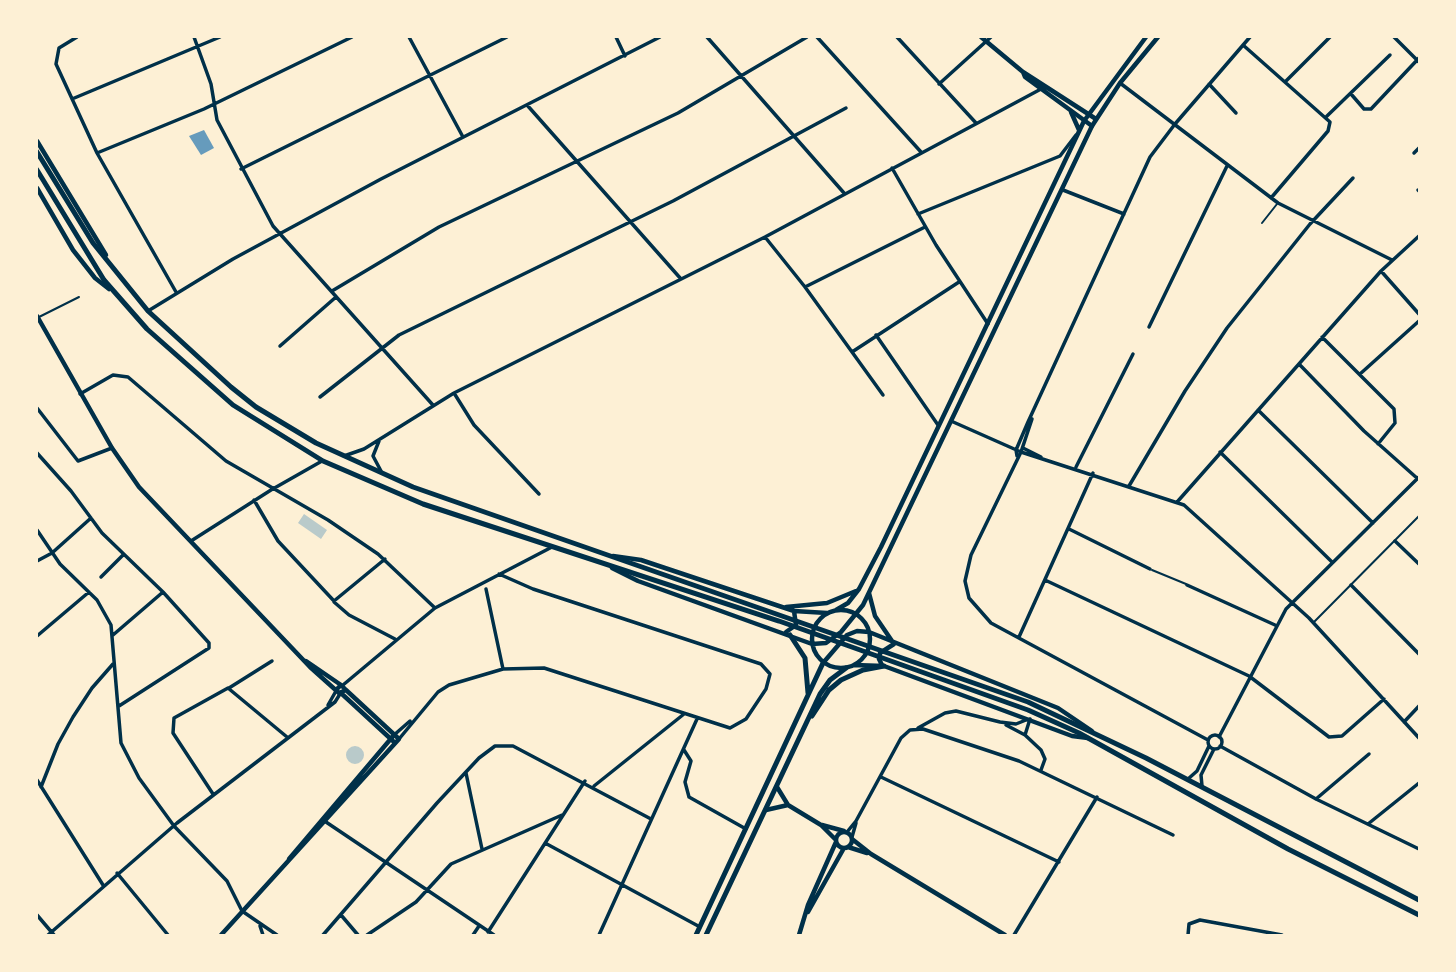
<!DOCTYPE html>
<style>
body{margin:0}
#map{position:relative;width:1456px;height:972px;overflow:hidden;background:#fdf0d5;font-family:"Source Sans 3",sans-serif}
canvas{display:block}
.frame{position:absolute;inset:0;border:38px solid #fdf0d5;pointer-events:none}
</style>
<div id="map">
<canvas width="1456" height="972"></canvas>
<div class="frame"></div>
</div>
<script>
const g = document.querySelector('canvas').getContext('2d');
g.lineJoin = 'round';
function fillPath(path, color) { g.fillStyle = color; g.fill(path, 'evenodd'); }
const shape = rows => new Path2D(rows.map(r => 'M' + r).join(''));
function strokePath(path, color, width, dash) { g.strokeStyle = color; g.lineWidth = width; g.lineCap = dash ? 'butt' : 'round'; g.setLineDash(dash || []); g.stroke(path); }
fillPath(shape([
 [304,514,327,530,321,539,298,523],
 '346 755a9 9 0 1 1 18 0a9 9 0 1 1-18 0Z'
]), '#b9caca');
fillPath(shape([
 [204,130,214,148,201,155,189,136]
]), '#669bbc');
strokePath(shape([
 [1262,223,1277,204],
 [39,317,79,297],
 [1152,570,1186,584],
 [1314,622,1419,516]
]), '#003049', 2);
strokePath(shape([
 [77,37,59,48,56,64,97,153,176,292],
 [194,37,211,84,217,120,273,226,432,404],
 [409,37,463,137],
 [616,37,625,56],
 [707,37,844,193],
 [817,37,921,152],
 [897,37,976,123],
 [1394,37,1419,62],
 [1243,45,1330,122,1328,131,1271,198],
 [1286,81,1330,37],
 [1120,83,1278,203,1392,260],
 [939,84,991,37],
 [1209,84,1236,113],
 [1351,94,1364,109,1371,109,1419,58],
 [72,99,220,37],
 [527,105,681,279],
 [1327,116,1390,55],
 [97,153,204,109,352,37],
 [1414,153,1419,148],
 [892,168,936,245,988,324],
 [241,169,507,37],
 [1063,190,1124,214],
 [1418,190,1419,191],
 [918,214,1060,156,1076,135],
 [765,237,805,287,925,227],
 [1381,271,1419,314],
 [805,287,852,352],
 [332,291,439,227,678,113,807,37],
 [148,311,233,259,381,179,660,37],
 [1149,327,1227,166],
 [876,335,938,425],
 [1322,337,1394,409,1395,423,1378,444],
 [280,346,336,297],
 [1299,364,1364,431,1418,479],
 [1360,374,1419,321],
 [454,393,474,425,539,494],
 [80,394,113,375,128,377,226,461,328,520,378,554,435,608],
 [883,395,852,352,959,282],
 [320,397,399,335,673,201,846,108],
 [37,408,78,461,112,448],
 [1258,410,1373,523],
 [1032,419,1021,452,971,555,965,581,969,598,991,623,1208,740],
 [951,421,1021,452,1184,505,1309,618,1419,738],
 [379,441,373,456,381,471],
 [1023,448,1041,457],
 [1220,452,1332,562],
 [37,453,71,491,102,533,163,592,209,643,209,648,119,706],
 [344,456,364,449,454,393,765,237,1041,89],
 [1017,456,1016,450,1028,422,1150,157,1175,124,1250,37],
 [1076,467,1133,354],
 [1129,486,1185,391,1227,328,1310,224,1353,178],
 [254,500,278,541,334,601,385,559],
 [1178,501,1381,271,1419,236],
 [1069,529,1150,569],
 [37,530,60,564,97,600,111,625,121,743,139,778,174,826,227,881,242,911,277,935],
 [191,541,271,490,322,461],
 [1395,541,1419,564],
 [37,561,52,553,91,518],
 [101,577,123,555],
 [1045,580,1249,676,1329,737,1342,736,1384,699],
 [1187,585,1275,625],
 [1351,585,1419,654],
 [486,589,503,669],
 [334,602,349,615,395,639],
 [113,635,163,592],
 [37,636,89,592],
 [1019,637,1093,473],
 [343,685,435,608,552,547],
 [229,688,272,661],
 [328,705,336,691],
 [1404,722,1419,706],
 [1006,725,1025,735,1041,750,1045,759,1041,770],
 [918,728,945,713,956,711,1000,722,1016,724,1026,720],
 [394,735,410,721],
 [1025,735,1030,719],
 '1208 742a7 7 0 1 1 14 0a7 7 0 1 1-14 0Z',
 [1219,737,1286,609,1419,477],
 [399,739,438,692,449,685,503,669,544,668,730,728,746,719,766,689,770,674,761,664,533,589,499,574],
 [1220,746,1316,799,1419,849],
 [684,750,691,761,685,782,689,797,746,829],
 [466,773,482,849],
 [881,777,1059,862],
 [1188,779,1197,771,1209,746],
 [37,780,103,885],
 [594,786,684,714],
 [1202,786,1201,775,1214,749],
 [41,787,58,744,73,717,92,688,113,664],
 [213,794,173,733,174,718,228,688,287,737],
 [1316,799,1369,754],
 [323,820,494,935],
 [1368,824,1419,783],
 [847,832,856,821,901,738,910,730,923,729,1019,761,1173,835],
 [852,837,856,823],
 [545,843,700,927],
 [117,873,168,935],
 [37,915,54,935],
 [341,915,358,935],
 [260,926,263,935],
 [488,932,585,781],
 [48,935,177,823,335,702,340,694],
 [323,935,437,803,479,758,495,746,513,746,651,819],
 [367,935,416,902,451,864,562,815],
 [473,935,479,926],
 [599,935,697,719],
 [1014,935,1097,797],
 [1188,935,1189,924,1200,920,1282,935]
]), '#003049', 3.5);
strokePath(shape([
 [981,37,1023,72,1096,119],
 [1023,72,1025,77,1092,126],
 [37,316,112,448,139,487,310,667,339,693,346,690,341,685,336,690],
 [306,661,341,685],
 [342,694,393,741],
 [777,787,788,805,821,825,836,840],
 [766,810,788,805],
 [822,825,844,831],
 '836 840a8 8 0 1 1 16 0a8 8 0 1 1-16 0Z',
 [852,839,871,854,1005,935],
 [848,847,867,853],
 [289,859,394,735],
 [808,912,844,848],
 [221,935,399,739,346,690],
 [799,935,808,905,836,842]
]), '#003049', 4.5);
strokePath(shape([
 [1071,112,1079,130],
 [37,141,106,255],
 [37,188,73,250,95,278,109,289],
 [613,556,641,560,794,611,827,613],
 [612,568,638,581,812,644,826,643,841,632,863,605,1092,126,1120,83,1158,37],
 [869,593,875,616,892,641],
 [786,607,827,603,856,591],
 '812 639a29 29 0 1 1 58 0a29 29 0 1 1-58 0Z',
 [836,610,848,603,859,589,881,547,1084,121,1146,37],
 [786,632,796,625,794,611],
 [823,663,847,635,857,631,869,632,1058,708,1092,731],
 [854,665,884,666,1072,736,1088,738],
 [882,665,879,659,880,653,894,644]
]), '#003049', 4.5);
strokePath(shape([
 [790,635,805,658,808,693],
 [812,716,829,690,841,680,863,670,884,666],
 [696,935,823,663],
 [706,935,820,694,830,680,846,668]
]), '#003049', 5);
strokePath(shape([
 [37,152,93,243,148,311,231,387,256,407,316,443,413,487,1028,702,1146,758,1419,900],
 [37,170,104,280,147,329,233,405,323,461,423,504,779,621,1028,710,1079,733,1288,849,1419,915]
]), '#003049', 5);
</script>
